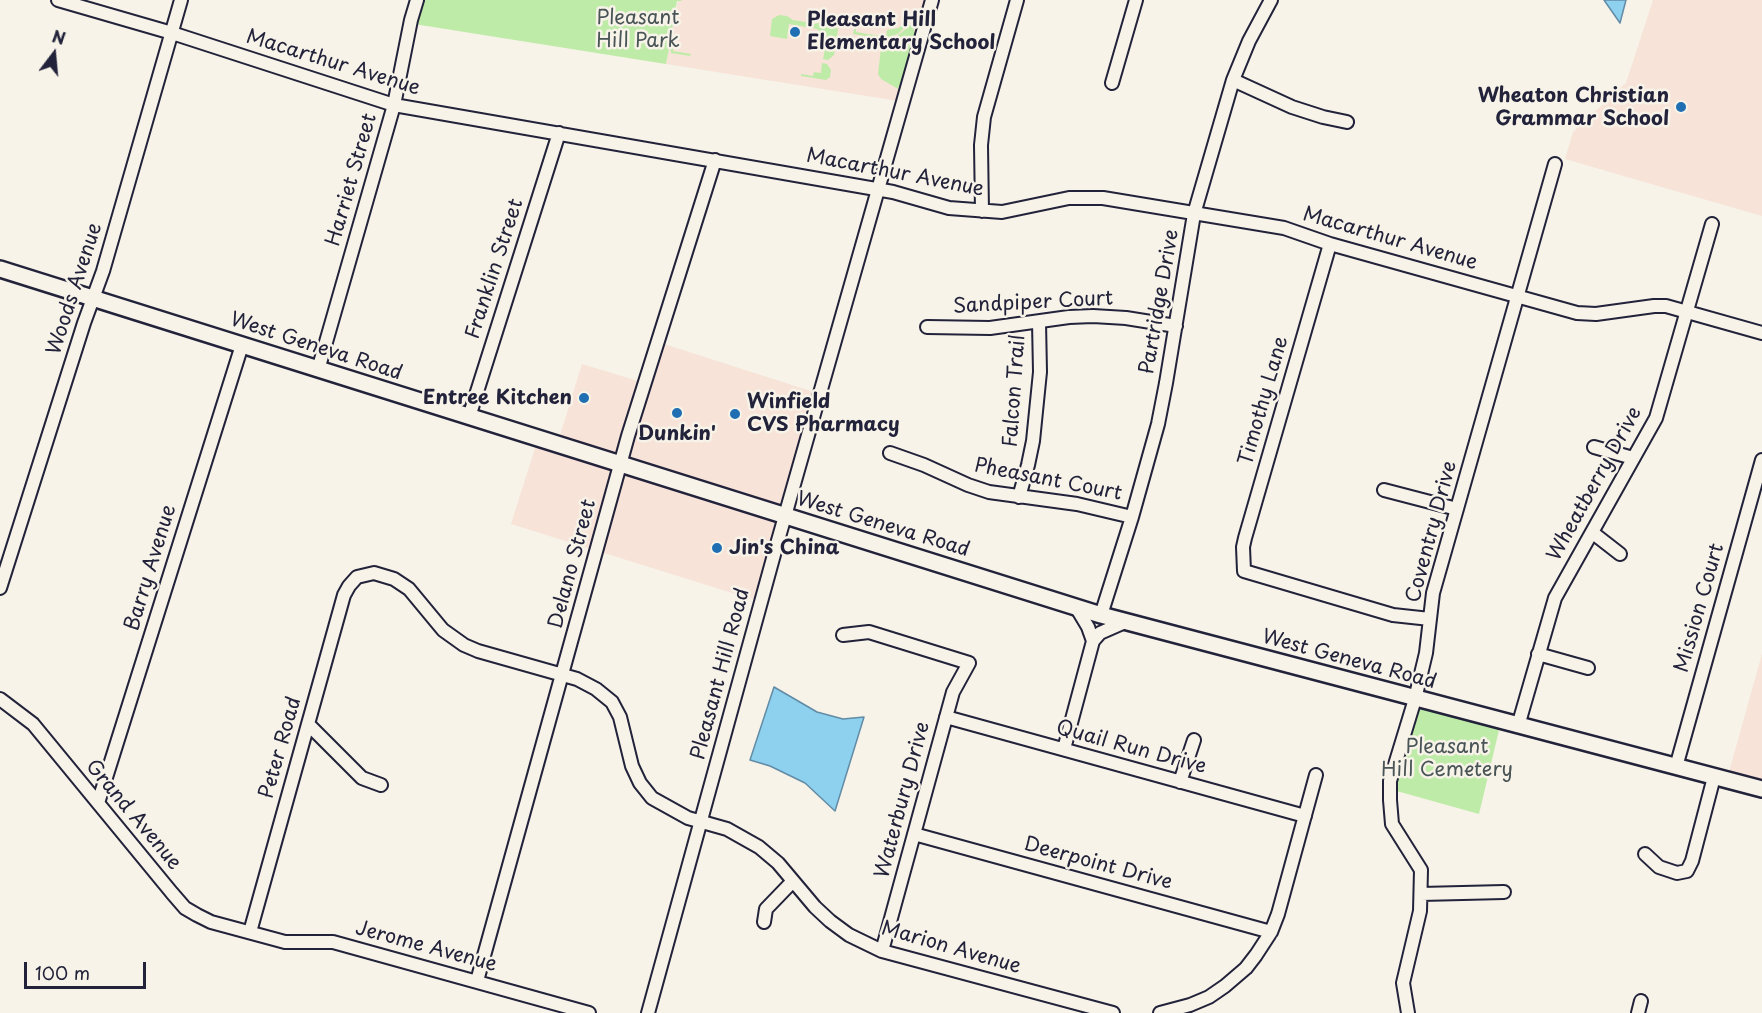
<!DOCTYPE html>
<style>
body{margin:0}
#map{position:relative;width:1762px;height:1013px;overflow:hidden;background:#f7f3e8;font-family:"Playpen Sans",sans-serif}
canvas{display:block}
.north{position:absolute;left:24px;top:24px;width:60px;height:60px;-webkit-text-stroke:4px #f7f3e8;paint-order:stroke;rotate:16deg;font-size:16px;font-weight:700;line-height:24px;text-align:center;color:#22223b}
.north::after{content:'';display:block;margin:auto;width:21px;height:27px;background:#22223b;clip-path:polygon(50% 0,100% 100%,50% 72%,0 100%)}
.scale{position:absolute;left:24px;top:962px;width:122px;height:27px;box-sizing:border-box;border:3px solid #22223b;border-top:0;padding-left:8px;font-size:18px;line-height:21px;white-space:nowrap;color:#22223b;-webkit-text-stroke:4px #f7f3e8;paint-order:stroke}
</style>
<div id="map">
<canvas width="1762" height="1013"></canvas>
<div class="north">N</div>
<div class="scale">100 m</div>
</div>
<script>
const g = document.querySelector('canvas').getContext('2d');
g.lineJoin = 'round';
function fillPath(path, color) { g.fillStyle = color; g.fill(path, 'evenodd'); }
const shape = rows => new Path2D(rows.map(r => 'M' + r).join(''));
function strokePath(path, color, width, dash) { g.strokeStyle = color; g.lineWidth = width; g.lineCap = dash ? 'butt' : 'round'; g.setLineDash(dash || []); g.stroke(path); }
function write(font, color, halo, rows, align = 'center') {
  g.font = font + ' "Playpen Sans",sans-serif'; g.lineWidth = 5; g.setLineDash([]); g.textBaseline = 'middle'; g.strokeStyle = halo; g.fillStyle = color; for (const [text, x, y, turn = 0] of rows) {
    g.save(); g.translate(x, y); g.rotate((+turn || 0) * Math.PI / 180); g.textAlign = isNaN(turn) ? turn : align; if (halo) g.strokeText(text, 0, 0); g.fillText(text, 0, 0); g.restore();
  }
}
fillPath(shape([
 [678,0,927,0,898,101,666,64],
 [1653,0,1762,0,1762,216,1565,159,1573,132,1626,83],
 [661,343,820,394,783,513,558,442,582,364,648,384],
 [537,442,784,519,758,601,511,524],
 [1762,654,1762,788,1727,779]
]), '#f7e3d8');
fillPath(shape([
 [421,0,682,0,681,1,677,1,671,36,675,37,673,51,691,54,690,56,671,53,670,44,666,64,414,24],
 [779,15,787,16,793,20,812,23,811,28,789,24,787,39,770,36,772,19],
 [823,22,833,24,838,29,834,55,828,60,823,59,825,49,818,48,819,45,817,44,819,30,813,28,814,24],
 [855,24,856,25,856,32,886,37,887,30,898,28,903,25,910,25,914,29,915,36,901,86,898,87,898,89,881,79,878,74,881,48,885,43,901,33,907,28,905,27,899,33,885,40,880,46,877,46,878,38,853,34],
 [822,63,827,64,831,70,830,77,826,80,801,76,801,74,813,76,814,72,821,73],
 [1415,704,1500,726,1479,814,1393,790]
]), '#bfeba8');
const water = shape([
 [1604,0,1626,0,1620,23,1604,0],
 [774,687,817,712,843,719,864,717,835,811,805,783,770,766,750,760,774,687]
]);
fillPath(water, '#8dd1ee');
strokePath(water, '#628ba6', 1.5);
const minor = shape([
 [58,0,172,33,394,105,893,192,949,208,1002,212,1069,198,1103,198,1284,228,1330,244,1577,313,1596,314,1654,306,1666,306,1762,333],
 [1233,80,1292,107,1323,117,1347,122],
 [1112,83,1136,0],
 [982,211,981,145,984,117,1017,0],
 [1330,244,1245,538,1243,547,1244,571,1393,615,1430,619],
 [927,327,990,328,1069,317,1093,316,1126,318,1176,326],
 [318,370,394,105,411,20,417,0],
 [469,417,559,133],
 [1594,447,1633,458],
 [890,453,924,465,968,485,989,492,1077,504,1132,517],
 [1384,490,1457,509],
 [1019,497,1028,465,1033,441,1040,372,1039,322],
 [1593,533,1620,554],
 [0,588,84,323,103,271,181,0],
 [1076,607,1088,627,1093,641],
 [1101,615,1132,517,1158,424,1166,383,1194,214,1233,80,1249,41,1271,0],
 [843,635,869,632,969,663,953,692,882,951],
 [1538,654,1588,668],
 [0,699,33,724,172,893,185,908,197,915,211,922,285,942,333,942,589,1013],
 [946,717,1305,816],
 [308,724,362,778,381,785],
 [1518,726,1555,598,1656,418,1712,224],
 [1064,749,1093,641,1100,633,1125,622],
 [1676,767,1762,460],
 [1180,782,1194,740],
 [98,803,242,345],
 [914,834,1271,932],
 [1645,854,1659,867,1677,873,1687,871,1692,861,1714,777],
 [1421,894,1504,892],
 [764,922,766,909,793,881],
 [250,932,344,595,349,586,357,577,374,573,394,579,409,589,443,630,464,645,478,651,577,679,596,689,612,702,620,717,632,766,640,783,652,798,688,818,727,829,759,847,778,863,815,907,830,921,849,935,882,951,1113,1013],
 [477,981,628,436,715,160],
 [648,1013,775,551,932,0],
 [1160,1013,1190,1005,1209,997,1225,986,1246,968,1256,955,1271,932,1278,914,1316,775],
 [1408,1013,1403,983,1420,911,1421,870,1392,824,1390,800,1390,781,1415,699,1426,653,1433,593,1555,164],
 [1638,1013,1641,1001]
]);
const major = shape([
 [0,269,1101,615,1762,789]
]);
strokePath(minor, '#22223b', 16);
strokePath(major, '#22223b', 20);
strokePath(minor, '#f7f3e8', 12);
strokePath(major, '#f7f3e8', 15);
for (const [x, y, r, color] of [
 [795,32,6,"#1f6fb2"],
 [1681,107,6,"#1f6fb2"],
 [584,398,6,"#1f6fb2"],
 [677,413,6,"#1f6fb2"],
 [735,414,6,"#1f6fb2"],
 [717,548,6,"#1f6fb2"]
]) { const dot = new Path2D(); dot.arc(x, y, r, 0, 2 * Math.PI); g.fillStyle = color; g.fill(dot); strokePath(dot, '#f7f3e8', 2); }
write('20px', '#495456', '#f7f3e8', [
 ["Pleasant",638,18],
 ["Hill Park",638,41],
 ["Pleasant",1447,747],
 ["Hill Cemetery",1447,770]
]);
write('bold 20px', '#22223b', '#f7f3e8', [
 ["Pleasant Hill",807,20],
 ["Elementary School",807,43],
 ["Wheaton Christian",1669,96,"right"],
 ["Grammar School",1669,119,"right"],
 ["Entree Kitchen",572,398,"right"],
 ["Winfield",747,402],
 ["CVS Pharmacy",747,425],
 ["Dunkin'",677,434,"center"],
 ["Jin's China",729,548]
], 'left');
write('20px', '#22223b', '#f7f3e8', [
 ["Macarthur Avenue",333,63,17],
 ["Macarthur Avenue",895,173,11],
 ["Harriet Street",352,180,-74],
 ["Macarthur Avenue",1390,239,16],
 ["Franklin Street",495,269,-72],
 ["Woods Avenue",75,289,-72],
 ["Partridge Drive",1160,302,-80],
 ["Sandpiper Court",1033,303,-3],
 ["West Geneva Road",316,347,18],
 ["Falcon Trail",1015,391,-86],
 ["Timothy Lane",1264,401,-74],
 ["Pheasant Court",1048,480,11],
 ["Wheatberry Drive",1595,484,-61],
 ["West Geneva Road",883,525,17],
 ["Coventry Drive",1432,532,-75],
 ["Delano Street",573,564,-75],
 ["Barry Avenue",151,568,-73],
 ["Mission Court",1700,608,-74],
 ["West Geneva Road",1349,660,15],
 ["Pleasant Hill Road",721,674,-75],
 ["Peter Road",281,748,-74],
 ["Quail Run Drive",1131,748,15],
 ["Waterbury Drive",903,800,-75],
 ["Grand Avenue",133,815,50],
 ["Deerpoint Drive",1098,864,15],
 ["Jerome Avenue",426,947,15],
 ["Marion Avenue",951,948,16]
]);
</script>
